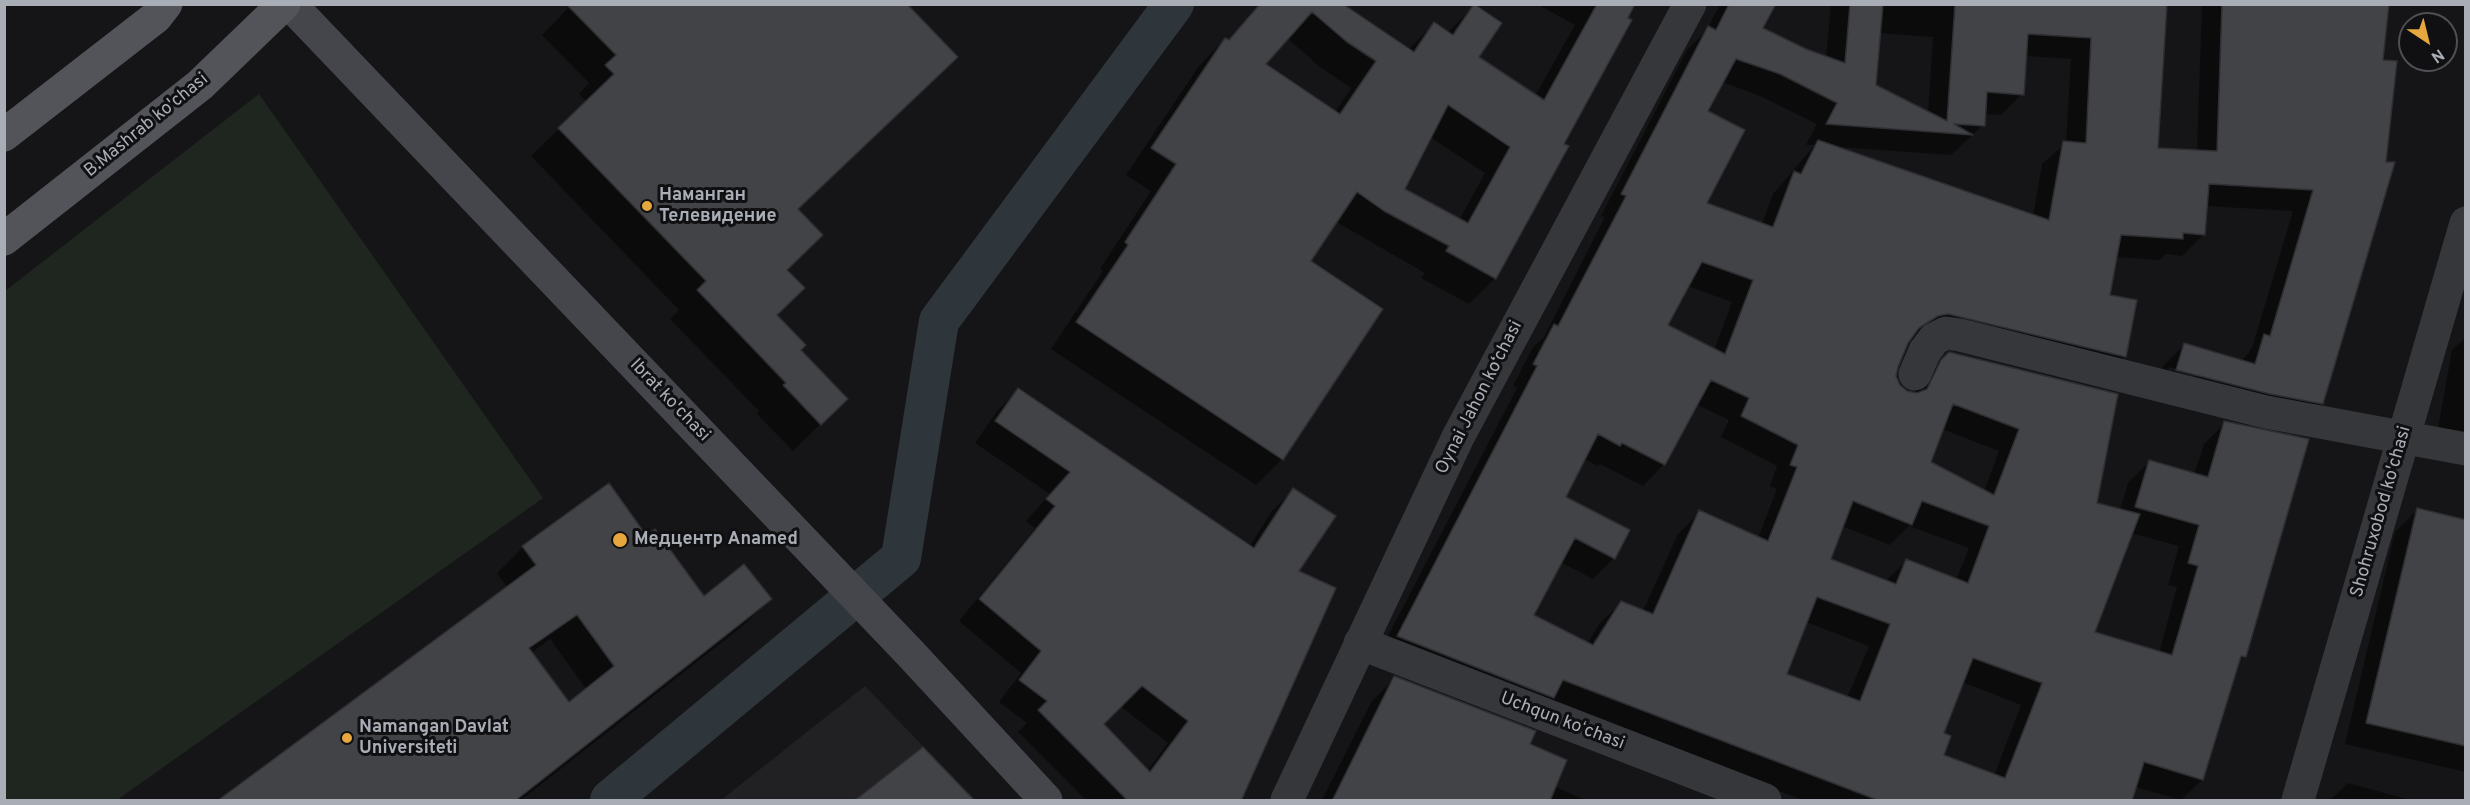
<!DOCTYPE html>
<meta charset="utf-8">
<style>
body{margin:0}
#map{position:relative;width:2470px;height:805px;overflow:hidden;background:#151517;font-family:Overpass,sans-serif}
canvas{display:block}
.frame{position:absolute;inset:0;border:6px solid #a8adb6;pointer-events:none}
.north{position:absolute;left:2398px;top:12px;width:60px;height:60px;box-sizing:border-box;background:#101012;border:2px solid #4d4f54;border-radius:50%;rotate:145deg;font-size:16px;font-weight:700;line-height:24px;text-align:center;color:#a8adb6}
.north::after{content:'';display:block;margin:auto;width:21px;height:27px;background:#e6a73e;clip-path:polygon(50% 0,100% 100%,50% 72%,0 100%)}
</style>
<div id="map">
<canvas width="2470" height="805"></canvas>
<div class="frame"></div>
<div class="north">N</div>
</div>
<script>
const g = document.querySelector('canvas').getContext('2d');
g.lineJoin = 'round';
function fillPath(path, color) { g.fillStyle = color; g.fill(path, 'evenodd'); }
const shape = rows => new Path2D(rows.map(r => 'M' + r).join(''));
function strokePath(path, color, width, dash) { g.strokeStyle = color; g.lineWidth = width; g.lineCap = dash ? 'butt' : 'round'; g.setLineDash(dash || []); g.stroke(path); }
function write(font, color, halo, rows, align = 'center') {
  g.font = font + ' Overpass,sans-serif'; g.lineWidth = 6; g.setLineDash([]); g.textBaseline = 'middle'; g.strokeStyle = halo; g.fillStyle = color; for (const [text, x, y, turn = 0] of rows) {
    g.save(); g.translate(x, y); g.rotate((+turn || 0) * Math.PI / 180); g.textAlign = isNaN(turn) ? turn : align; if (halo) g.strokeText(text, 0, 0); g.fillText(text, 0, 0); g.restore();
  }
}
fillPath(shape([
 [865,686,975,800,721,800]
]), '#212124');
fillPath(shape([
 [259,94,543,498,117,800,5,800,5,291]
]), '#1f2620');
fillPath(shape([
 [572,4,956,57,797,210,776,315,799,350,846,399,793,451,757,414,759,411,670,319,679,310,531,156,587,102,579,94,589,83,542,35],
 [1259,4,1340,4,1408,50,1434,24,1447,33,1474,6,1477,57,1535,96,1575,25,1537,4,1633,4,1495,278,1469,304,1421,278,1425,273,1335,221,1309,261,1282,459,1256,485,1051,349,1103,271,1100,269,1151,191,1126,175,1199,66,1225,39,1227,41],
 [1287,38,1320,67,1351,88,1335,112,1263,65],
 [1430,137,1485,173,1459,220,1403,189],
 [1720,4,1774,4,1761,28,1826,58,1831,4,2166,4,2156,149,2197,151,2202,4,2387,4,2322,403,2300,424,2155,391,2163,366,2184,345,2242,361,2252,348,2293,211,2206,206,2204,234,2182,256,2166,254,2160,260,2115,257,2108,296,2135,301,2124,357,2103,378,1926,335,1907,342,1895,376,1898,386,1906,392,1915,394,1920,384,1950,354,2096,504,2120,510,2128,483,2149,462,2194,475,2204,444,2225,423,2244,656,2238,663,2202,780,2181,800,2135,787,2130,800,1803,800,1547,703,1377,657,1517,388,1513,386,1533,347,1544,337,1605,217,1601,216,1687,50,1707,30],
 [1879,33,1933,37,1928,113,1875,86],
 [2025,56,2071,59,2066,143,2042,164,2033,216,1838,147,1951,155,1983,125,1984,114,2001,115,2022,94],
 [1722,82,1758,95,1817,124,1806,145,1815,145,1773,194,1762,224,1705,204,1706,112],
 [1687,286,1732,302,1714,350,1666,326],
 [2169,367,2197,374,2196,377,2168,370],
 [1696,404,1729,420,1721,437,1777,466,1770,486,1777,489,1758,538,1700,512,1678,534,1643,611,1621,603,1599,624,1587,644,1532,615,1560,562,1593,579,1614,558,1564,497,1584,459,1598,466,1600,464,1643,486,1664,464],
 [1942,429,1999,451,1984,491,1929,463],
 [1842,526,1890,545,1909,526,1969,548,1956,580,1906,561,1885,582,1829,560],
 [2131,533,2179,546,2168,585,2177,587,2159,653,2093,633],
 [1806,622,1869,646,1847,698,1785,675],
 [1962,682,2021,705,1994,776,1942,756,1942,734],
 [2466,337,2466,440,2437,434,2452,350],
 [1018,390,1249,547,1272,511,1293,490,1297,572,1240,800,1086,800,1018,732,1027,723,999,702,1021,673,959,621,1035,528,1026,521,1050,494,975,443,997,411],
 [1120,706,1168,743,1147,771,1102,724],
 [2417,510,2466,521,2466,772,2345,744,2395,532],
 [646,537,703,598,770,599,744,625,521,800,219,800,508,588,497,573,523,547],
 [550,639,587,690,569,704,531,653],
 [1395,678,1528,745,1554,786,1585,800,1322,800,1372,701],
 [2348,783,2410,800,2330,800]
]), '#0007');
strokePath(shape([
 [610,800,901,558,939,321,1174,4]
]), '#2e363c', 40);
const building = shape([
 [566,4,907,4,958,57,798,209,823,235,787,270,805,288,777,315,806,345,801,350,848,399,821,425,783,385,786,383,697,290,706,281,558,128,614,74,605,65,616,55,566,4],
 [1260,4,1343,4,1414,52,1434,22,1453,35,1474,4,1502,23,1479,57,1544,100,1597,4,1635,4,1628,18,1632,20,1564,144,1569,146,1496,279,1446,251,1449,246,1384,211,1357,192,1311,261,1383,309,1283,460,1076,322,1128,245,1125,242,1176,164,1151,148,1225,38,1229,40,1260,4],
 [1312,12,1347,42,1376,61,1340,114,1266,64,1312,12],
 [1448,105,1510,147,1468,223,1405,189,1448,105],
 [1729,4,1776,4,1763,28,1806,49,1845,63,1850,4,1883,4,1876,85,1947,121,1955,4,2167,4,2158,148,2217,151,2222,4,2389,4,2383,60,2397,61,2386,162,2395,162,2323,404,2270,394,2176,370,2184,343,2255,364,2264,334,2270,336,2313,190,2209,184,2205,235,2183,233,2183,239,2121,235,2110,295,2137,300,2126,357,1948,314,1938,316,1919,328,1908,343,1898,367,1896,376,1900,385,1907,391,1917,393,1927,389,1941,360,1949,352,2118,394,2097,503,2140,514,2095,632,2172,655,2198,566,2188,563,2199,525,2135,507,2149,460,2208,477,2224,421,2309,439,2246,657,2241,656,2203,780,2144,762,2132,801,1880,801,1563,680,1554,698,1397,636,1537,366,1533,364,1554,324,1558,326,1626,196,1621,194,1708,26,1716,30,1729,4],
 [2028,34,2091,38,2086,143,2063,141,2049,220,1818,140,1801,174,1794,171,1773,227,1707,203,1745,130,1708,111,1736,59,1780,74,1837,103,1826,124,1973,135,1954,124,1985,126,1987,92,2024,95,2028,34],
 [1702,262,1753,280,1725,354,1668,325,1702,262],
 [1711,380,1749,398,1741,416,1798,445,1790,465,1797,467,1768,541,1699,510,1653,614,1621,601,1593,645,1534,615,1575,538,1615,559,1630,530,1566,497,1598,434,1620,446,1622,443,1665,465,1711,380],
 [1953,404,2019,429,1994,495,1931,462,1953,404],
 [1853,501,1912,525,1922,501,1989,526,1968,583,1906,559,1896,584,1831,559,1853,501],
 [1817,597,1890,624,1860,701,1787,674,1817,597],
 [1973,658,2042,683,2005,778,1944,755,1951,736,1944,733,1973,658],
 [1018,388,1254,548,1293,488,1336,516,1299,571,1336,588,1241,801,1128,801,1038,710,1047,701,1019,680,1041,651,979,599,1055,506,1046,499,1070,472,995,421,1018,388],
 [1142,686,1188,721,1150,772,1104,724,1142,686],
 [609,483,646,535,655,529,704,596,744,564,772,599,515,801,217,801,536,565,522,546,609,483],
 [577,615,614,666,569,702,529,648,577,615],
 [2417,508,2466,520,2466,746,2366,723,2417,508],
 [1394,676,1536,731,1530,744,1567,760,1550,801,1332,801,1394,676],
 [923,747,975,801,854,801,923,747]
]);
fillPath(building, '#424347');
strokePath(building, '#2f2f33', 1.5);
strokePath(shape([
 [1915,374,1925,351,1934,339,1946,333,1960,335,2266,412,2466,449],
 [1360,643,1765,800],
 [1287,800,1458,437,1690,4],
 [2298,800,2466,223]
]), '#36373b', 33);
strokePath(shape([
 [290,4,910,653,1046,800]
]), '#44464b', 33);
strokePath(shape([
 [4,135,156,17,166,4],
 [4,239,200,85,284,4]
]), '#52545a', 33);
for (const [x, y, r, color] of [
 [647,206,6,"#e6a73e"],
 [620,540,8,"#e6a73e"],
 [347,738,6,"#e6a73e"]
]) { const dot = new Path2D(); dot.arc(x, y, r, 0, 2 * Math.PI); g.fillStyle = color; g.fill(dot); strokePath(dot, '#101012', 2); }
write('18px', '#a8adb6', '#101012', [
 ["B.Mashrab ko'chasi",147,126,-39],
 ["Oynai Jahon ko‘chasi",1480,398,-63],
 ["Ibrat ko'chasi",669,401,46],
 ["Shohruxobod ko'chasi",2382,512,-74],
 ["Uchqun koʻchasi",1562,722,21]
]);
write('bold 18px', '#a8adb6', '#101012', [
 ["Наманган",659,196],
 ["Телевидение",659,217],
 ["Медцентр Anamed",634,540],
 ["Namangan Davlat",359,728],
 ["Universiteti",359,749]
], 'left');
</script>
